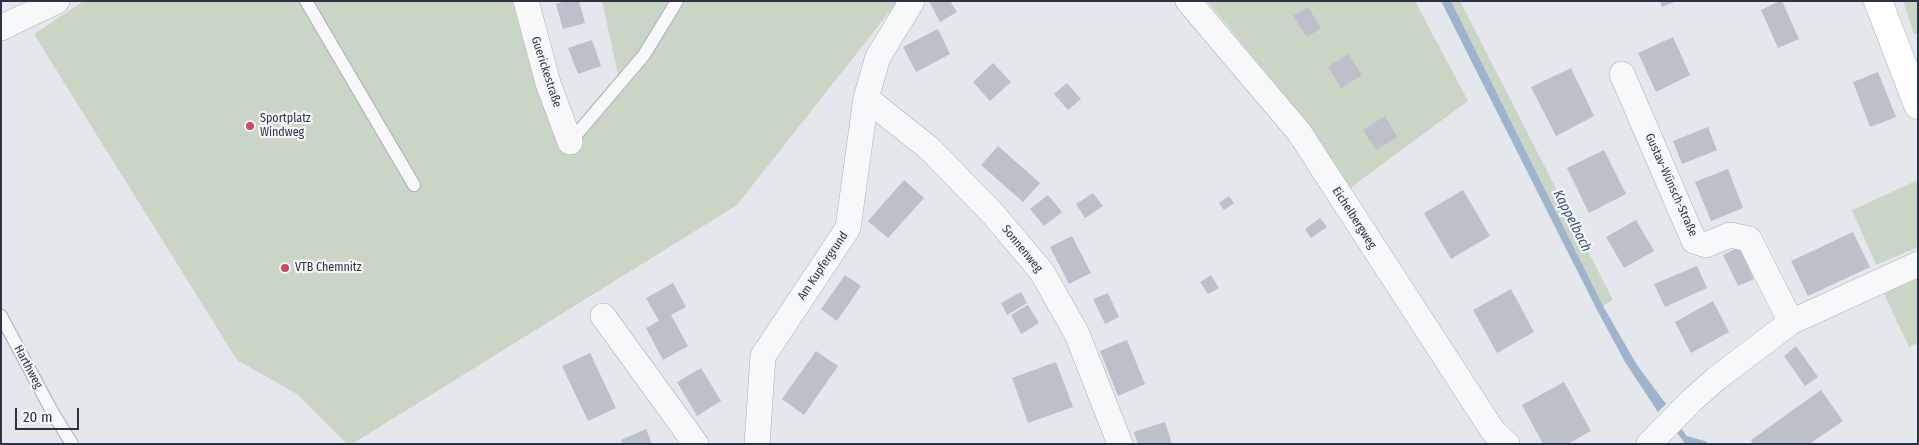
<!DOCTYPE html>
<meta charset="utf-8">
<style>
body{margin:0}
#map{position:relative;width:1919px;height:445px;overflow:hidden;background:#e4e7ec;font-family:"Fira Sans Condensed",sans-serif}
canvas{display:block}
.frame{position:absolute;inset:0;border:2px solid #2b3445;pointer-events:none}
.scale{position:absolute;left:15px;top:408px;width:64px;height:22px;box-sizing:border-box;border:2px solid #2b3445;border-top:0;padding-left:6px;font-size:15px;line-height:18px;white-space:nowrap;color:#2b3445;-webkit-text-stroke:4px #f4f6f9;paint-order:stroke}
</style>
<div id="map">
<canvas width="1919" height="445"></canvas>
<div class="frame"></div>
<div class="scale">20 m</div>
</div>
<script>
const g = document.querySelector('canvas').getContext('2d');
g.lineJoin = 'round';
function fillPath(path, color) { g.fillStyle = color; g.fill(path, 'evenodd'); }
const shape = rows => new Path2D(rows.map(r => 'M' + r).join(''));
function strokePath(path, color, width, dash) { g.strokeStyle = color; g.lineWidth = width; g.lineCap = dash ? 'butt' : 'round'; g.setLineDash(dash || []); g.stroke(path); }
function write(font, color, halo, rows, align = 'center') {
  g.font = font + ' "Fira Sans Condensed",sans-serif'; g.lineWidth = 4.5; g.setLineDash([]); g.textBaseline = 'middle'; g.strokeStyle = halo; g.fillStyle = color; for (const [text, x, y, turn = 0] of rows) {
    g.save(); g.translate(x, y); g.rotate((+turn || 0) * Math.PI / 180); g.textAlign = isNaN(turn) ? turn : align; if (halo) g.strokeText(text, 0, 0); g.fillText(text, 0, 0); g.restore();
  }
}
fillPath(shape([
 [84,1,517,1,574,126,618,74,602,1,898,1,737,205,352,444,347,444,297,394,237,360,50,60,34,34],
 [1207,1,1415,1,1468,101,1350,188,1308,124],
 [1451,1,1460,1,1613,300,1603,306],
 [1903,1,1918,1,1918,33,1914,34],
 [1918,180,1918,247,1876,265,1852,210],
 [1918,278,1918,343,1909,347,1884,294]
]), '#c9d6c5');
fillPath(shape([
 [1441,1,1451,1,1603,306,1637,365,1666,404,1658,412,1625,362,1596,308]
]), '#9fb4cc');
strokePath(shape([
 [1675,425,1689,444],
 [1686,439,1704,444]
]), '#9fb4cc', 6);
fillPath(shape([
 [566,1,579,1,585,23,563,29,556,4],
 [929,1,953,1,951,3,957,12,940,22],
 [1660,1,1677,1,1662,7],
 [1780,1,1782,1,1799,39,1778,48,1761,10],
 [1308,7,1321,28,1307,37,1293,16],
 [938,29,950,54,916,72,903,47],
 [1673,37,1690,75,1656,92,1638,53],
 [592,40,601,66,578,74,568,48],
 [1348,54,1362,75,1341,88,1328,67],
 [993,63,1011,82,990,101,973,82],
 [1571,68,1594,116,1556,136,1531,87],
 [1878,72,1896,117,1870,127,1853,82],
 [1067,83,1081,99,1068,110,1054,94],
 [1385,116,1397,137,1376,150,1363,130],
 [1708,127,1717,150,1682,164,1673,141],
 [998,146,1040,183,1023,202,981,165],
 [1604,150,1626,194,1589,213,1567,168],
 [1728,169,1743,208,1711,221,1695,182],
 [904,180,924,198,888,238,868,221],
 [1463,190,1490,236,1451,259,1424,213],
 [1093,193,1103,206,1085,218,1076,204],
 [1048,195,1062,212,1044,226,1030,209],
 [1229,196,1234,203,1224,210,1219,203],
 [1320,218,1327,227,1311,238,1305,229],
 [1636,220,1654,251,1624,268,1606,237],
 [1853,232,1870,267,1808,296,1791,261],
 [1072,236,1091,273,1069,284,1050,247],
 [1739,247,1754,279,1738,286,1723,255],
 [1697,266,1707,288,1665,307,1654,284],
 [845,275,861,286,837,321,821,309],
 [1211,275,1219,288,1208,294,1200,282],
 [673,283,686,307,671,315,688,346,663,360,646,328,659,321,646,298],
 [1511,289,1534,332,1497,353,1473,310],
 [1021,292,1027,303,1007,315,1001,303],
 [1108,293,1119,317,1105,324,1093,299],
 [1713,301,1729,332,1691,353,1675,322],
 [1028,305,1039,323,1021,334,1011,315],
 [1127,340,1145,384,1118,396,1100,351],
 [1796,346,1818,377,1805,386,1784,356],
 [816,351,838,366,804,415,782,399],
 [590,353,616,408,588,421,562,366],
 [1056,362,1073,407,1028,423,1012,378],
 [701,368,721,401,697,416,677,382],
 [1564,382,1591,431,1567,444,1543,444,1522,405],
 [1821,390,1843,421,1809,444,1753,444,1751,440],
 [1165,422,1172,444,1138,444,1134,432],
 [646,429,652,444,623,444,621,440]
]), '#bbc0ca');
const service = shape([
 [306,1,414,185],
 [570,142,644,55,677,1],
 [1,316,54,415,72,444]
]);
const minor = shape([
 [526,1,548,83,570,142],
 [1188,1,1299,132,1493,431,1507,444],
 [1,28,57,1],
 [1622,74,1694,241,1706,245,1730,235,1749,239,1791,322],
 [866,98,930,149,994,215,1042,272,1077,334,1120,444],
 [603,316,696,444],
 [757,444,763,356,848,228,866,98,878,57,912,1],
 [1649,444,1691,401,1717,378,1791,322,1918,264]
]);
const secondary = shape([
 [1878,1,1918,105]
]);
strokePath(service, '#a9aeb7', 14);
strokePath(minor, '#a9aeb7', 26);
strokePath(secondary, '#a9aeb7', 29);
strokePath(service, '#f7f8fa', 12);
strokePath(minor, '#f7f8fa', 25);
strokePath(secondary, '#fff', 28);
for (const [x, y, r, color] of [
 [250,126,5,"#d1495b"],
 [285,268,5,"#d1495b"]
]) { const dot = new Path2D(); dot.arc(x, y, r, 0, 2 * Math.PI); g.fillStyle = color; g.fill(dot); strokePath(dot, '#f4f6f9', 2); }
write('12px', '#2b3445', '#f4f6f9', [
 ["Guerickestraße",546,72,72],
 ["Gustav-Wünsch-Straße",1671,185,66],
 ["Eichelbergweg",1354,218,57],
 ["Sonnenweg",1022,249,51],
 ["Am Kupfergrund",823,266,-56],
 ["Harthweg",28,367,62]
]);
write('12px', '#2b3445', '#f4f6f9', [
 ["Sportplatz",260,119],
 ["Windweg",260,133],
 ["VTB Chemnitz",295,268]
], 'left');
write('italic 14px', '#34527a', '#f4f6f9', [
 ["Kappelbach",1572,221,63]
]);
</script>
